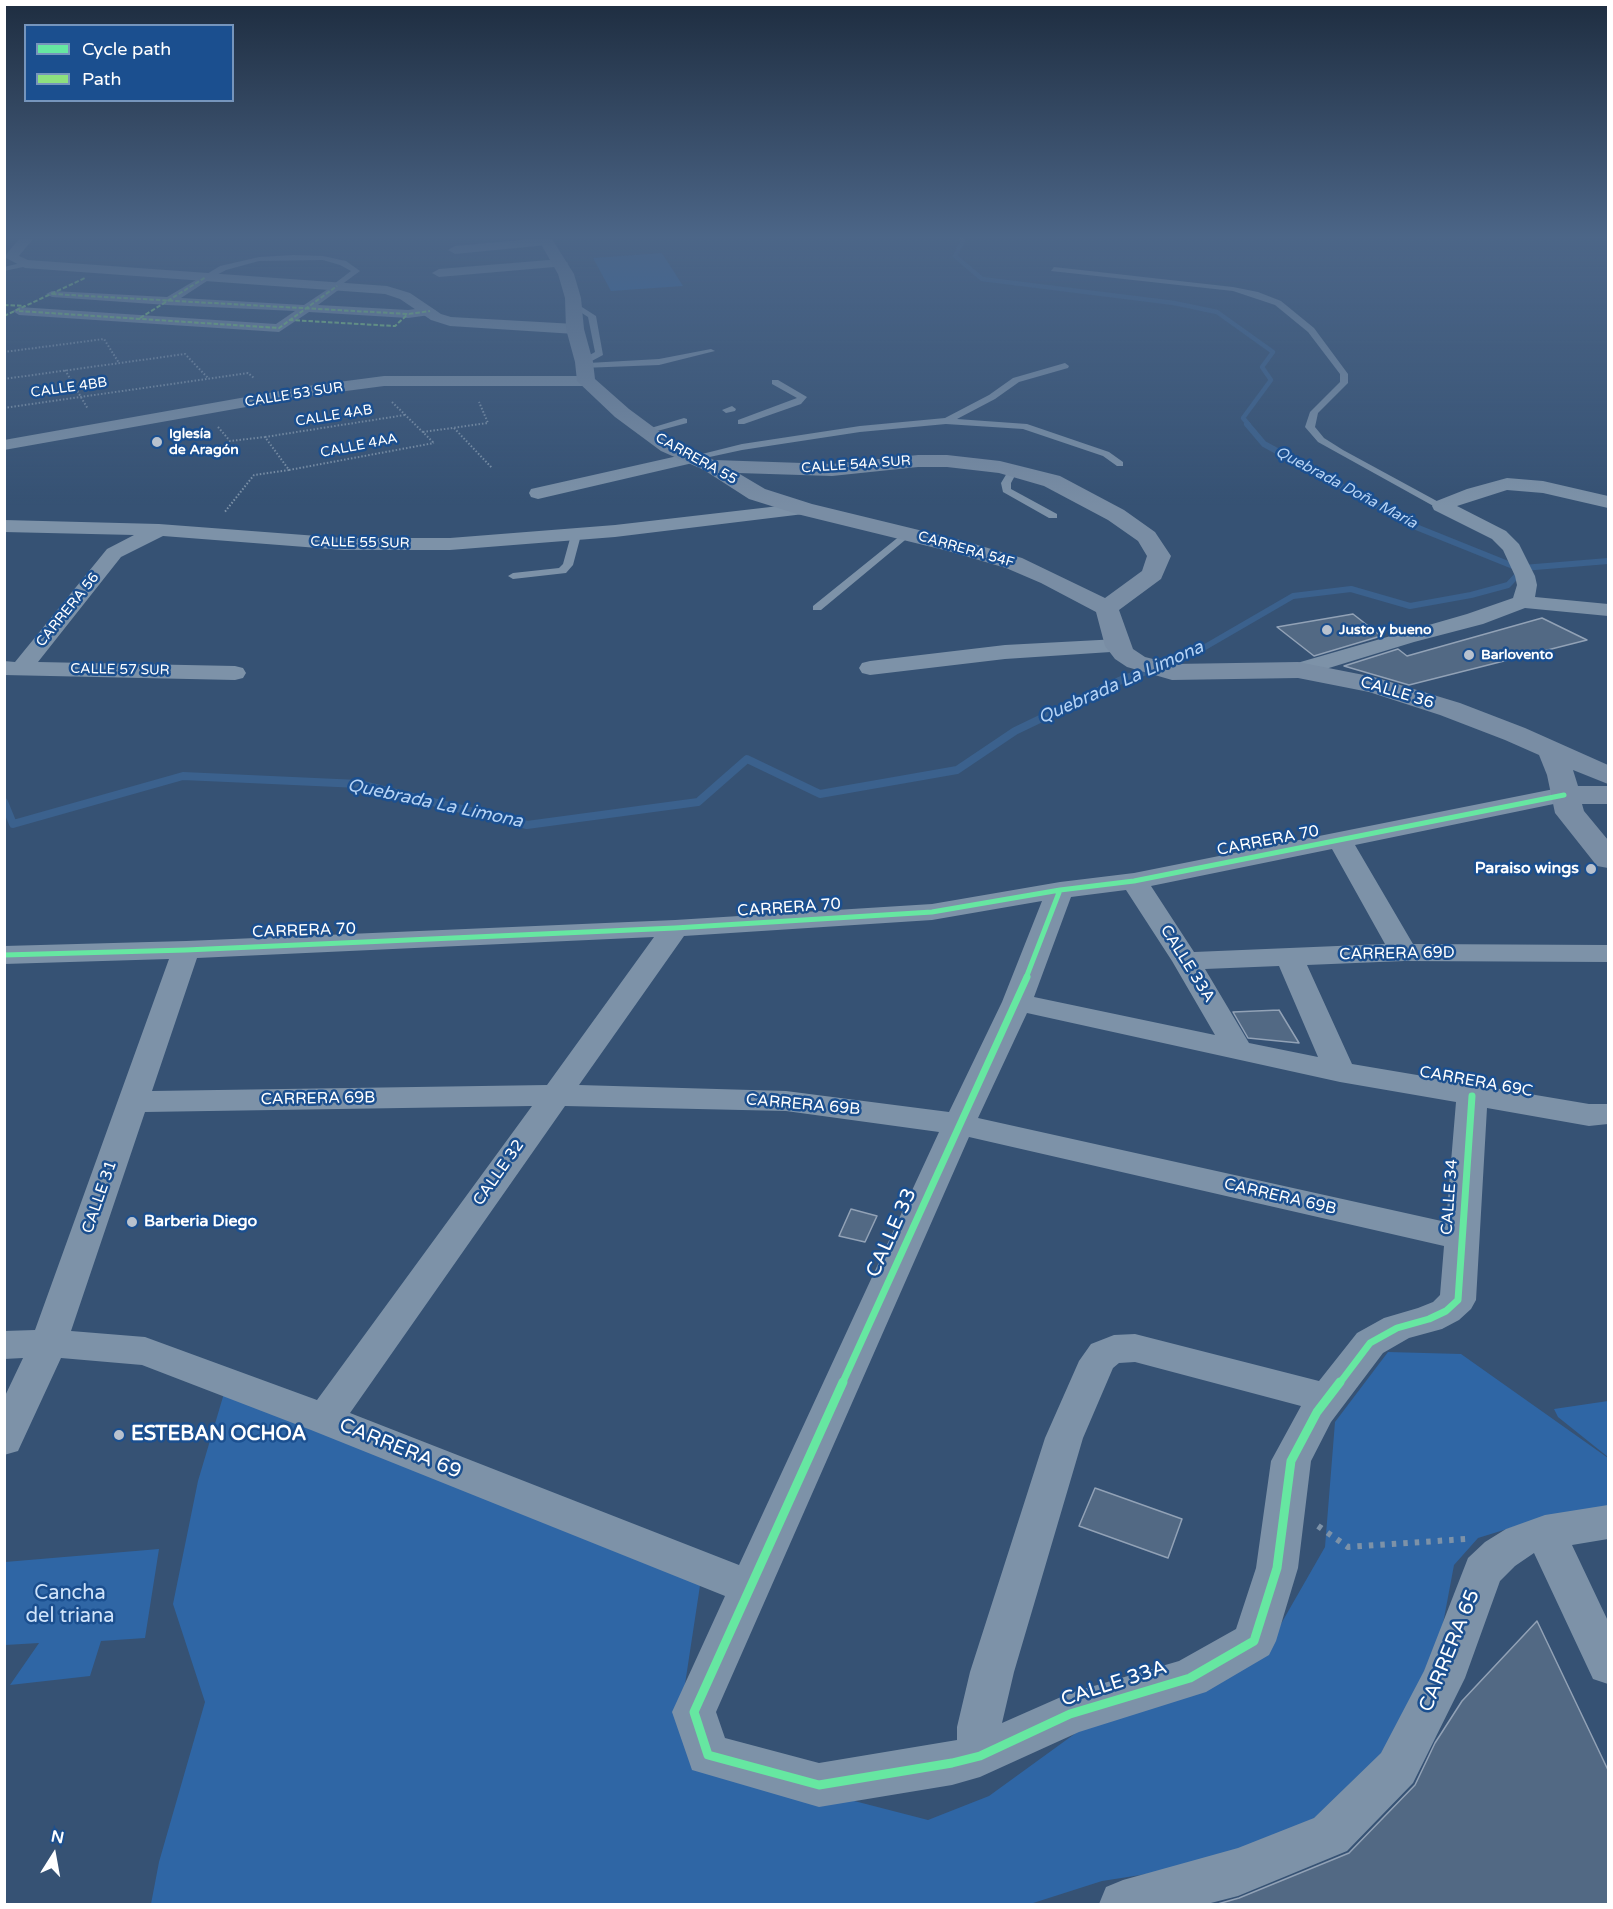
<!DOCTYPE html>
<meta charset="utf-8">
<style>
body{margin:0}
#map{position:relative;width:1613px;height:1909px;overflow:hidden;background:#365274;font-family:"Varela Round",sans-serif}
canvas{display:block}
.frame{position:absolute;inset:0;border:6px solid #fff;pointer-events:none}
.legend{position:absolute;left:24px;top:24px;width:210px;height:78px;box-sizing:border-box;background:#1b4f8f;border:2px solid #7695bc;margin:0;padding:8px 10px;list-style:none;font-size:18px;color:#fff}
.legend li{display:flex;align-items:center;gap:12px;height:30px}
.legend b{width:30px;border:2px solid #7695bc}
.north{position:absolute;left:24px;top:1825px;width:60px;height:60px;-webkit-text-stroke:4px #1b4f8f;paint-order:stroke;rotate:11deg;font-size:16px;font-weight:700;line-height:24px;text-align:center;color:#fff}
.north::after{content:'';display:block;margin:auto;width:21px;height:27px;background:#fff;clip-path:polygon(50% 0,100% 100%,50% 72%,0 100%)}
</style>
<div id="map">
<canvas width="1613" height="1909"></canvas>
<div class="frame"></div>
<ul class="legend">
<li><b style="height:8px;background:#66e7a1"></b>Cycle path</li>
<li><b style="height:8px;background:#8de07e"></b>Path</li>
</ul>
<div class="north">N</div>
</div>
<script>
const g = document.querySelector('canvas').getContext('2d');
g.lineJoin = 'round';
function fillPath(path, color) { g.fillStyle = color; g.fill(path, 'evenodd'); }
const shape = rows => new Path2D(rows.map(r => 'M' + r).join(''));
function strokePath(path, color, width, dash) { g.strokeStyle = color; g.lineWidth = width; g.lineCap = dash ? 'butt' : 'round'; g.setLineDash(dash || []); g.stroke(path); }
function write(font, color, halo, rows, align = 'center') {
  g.font = font + ' "Varela Round",sans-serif'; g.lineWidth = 5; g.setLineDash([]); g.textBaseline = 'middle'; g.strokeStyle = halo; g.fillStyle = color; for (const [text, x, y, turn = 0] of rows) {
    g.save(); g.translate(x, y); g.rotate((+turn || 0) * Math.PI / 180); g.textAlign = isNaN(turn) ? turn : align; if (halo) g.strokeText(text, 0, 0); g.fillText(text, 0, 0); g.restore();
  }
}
fillPath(shape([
 [662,253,683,286,611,291,593,258],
 [1388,1352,1461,1354,1608,1458,1608,1508,1533,1521,1478,1538,1454,1565,1436,1661,1390,1751,1331,1826,1237,1860,1102,1881,1030,1904,151,1904,159,1862,205,1702,173,1604,198,1481,225,1390,701,1579,680,1717,703,1762,928,1820,989,1796,1080,1730,1266,1650,1325,1547,1335,1422],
 [1608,1401,1608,1457,1558,1417,1554,1409],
 [159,1549,145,1638,101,1641,90,1676,10,1685,39,1643,5,1645,5,1562]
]), '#2f66a5');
strokePath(shape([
 [961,239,963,241,955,256,982,279,1174,303,1217,312,1273,352,1262,367,1271,380,1243,418,1249,425]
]), '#3b618d', 4.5);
strokePath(shape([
 [1247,424,1264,444,1416,527,1513,566,1523,568,1608,561],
 [1160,666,1193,654,1293,596,1351,589,1410,606,1471,595,1508,585,1522,570]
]), '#3b618d', 6);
strokePath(shape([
 [4,802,13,824,183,776,359,784,527,825,698,802,747,759,820,794,957,770,1015,731,1119,681,1165,664]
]), '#3b618d', 8);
const building = shape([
 [1353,614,1381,636,1314,656,1277,627,1353,614],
 [1542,618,1587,640,1409,685,1344,666,1398,649,1407,656,1542,618],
 [1279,1010,1299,1043,1248,1038,1233,1012,1279,1010],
 [851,1209,877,1216,865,1242,839,1236,851,1209],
 [1095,1488,1182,1519,1168,1558,1079,1526,1095,1488],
 [1537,1621,1608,1770,1608,1905,1214,1905,1239,1898,1349,1853,1415,1785,1435,1743,1462,1701,1537,1621]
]);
fillPath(building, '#526984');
strokePath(building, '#92a2b6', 1.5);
strokePath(shape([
 [4,352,104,339,119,363],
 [65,370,88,409],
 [4,379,185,354,208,378],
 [392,402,434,443],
 [4,408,248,373,254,378],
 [218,427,230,441,265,437,289,470,254,475,224,513],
 [454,428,492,468],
 [423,432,488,423,479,402],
 [265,437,405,415],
 [289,470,434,443]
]), '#7d92a8', 2, [1.5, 2]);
strokePath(shape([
 [1318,1526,1348,1547,1466,1539]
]), '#7d92a8', 6, [4.5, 7]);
fillPath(shape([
 [293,255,323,256,346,261,360,271,337,288,334,288,334,284,351,271,340,265,323,260,259,261,226,270,209,279,202,277,220,266,259,257,293,255],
 [25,262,28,266,4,271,4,267,25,262],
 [1054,267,1233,287,1258,292,1281,301,1314,328,1348,374,1348,383,1318,413,1315,427,1324,438,1343,450,1446,506,1437,508,1318,442,1305,427,1310,412,1340,382,1340,374,1308,332,1275,305,1233,291,1051,271,1054,267],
 [574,302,596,316,603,355,588,363,659,359,711,349,715,351,659,365,582,368,581,360,595,352,588,317,571,306,570,304,574,302],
 [1065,363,1069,366,1068,368,1019,382,995,399,957,419,1027,424,1109,452,1123,462,1123,466,1117,466,1103,456,1023,429,946,424,860,432,742,450,691,461,686,458,742,444,860,426,945,418,989,395,1013,378,1065,363],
 [772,380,778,380,807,397,801,404,744,424,738,424,738,420,797,398,772,384,772,380],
 [732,406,736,409,735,411,726,413,722,410,732,406],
 [684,418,687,419,687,423,646,434,641,431,684,418],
 [1013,467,1018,470,1011,483,1011,489,1057,514,1057,518,1049,518,1003,492,1001,483,1010,468,1013,467],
 [906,531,910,532,910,536,821,610,813,610,813,606,906,531],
 [576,532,581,535,573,565,566,573,513,579,508,576,513,573,559,568,563,564,571,535,576,532]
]), '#7d92a8');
fillPath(shape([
 [206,274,212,277,210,279,181,298,304,305,337,283,343,286,341,288,318,305,408,310,430,307,436,311,430,315,408,318,309,312,279,332,19,315,13,311,19,307,276,324,295,311,167,305,52,297,46,294,52,291,167,297,206,274]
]), '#7d92a8');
fillPath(shape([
 [19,239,33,239,19,256,28,260,387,286,410,293,441,314,451,317,575,324,583,329,575,334,450,326,431,320,400,299,385,294,25,268,4,257,19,239],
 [530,239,552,239,554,241,547,245,455,254,448,250,455,246,530,239],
 [561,259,568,263,566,266,439,277,432,273,439,269,561,259],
 [384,376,586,376,594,381,586,386,384,386,308,396,4,450,4,440,308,386,384,376],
 [691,453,697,454,700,458,697,462,538,499,531,497,529,493,531,489,691,453],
 [1507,478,1543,481,1608,496,1608,508,1543,493,1507,490,1457,506,1506,531,1519,544,1535,576,1537,585,1535,597,1608,604,1608,616,1525,608,1483,624,1414,642,1306,675,1298,677,1290,675,1287,670,1290,665,1467,614,1513,598,1517,585,1515,576,1503,550,1492,539,1434,510,1432,506,1434,502,1467,489,1507,478],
 [805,503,812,505,815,509,812,513,615,537,450,550,344,550,163,536,121,557,38,662,235,666,243,668,246,673,243,678,235,680,4,675,4,661,15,662,107,549,134,535,4,532,4,520,159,524,344,538,450,538,615,525,805,503],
 [1118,639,1126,641,1129,646,1126,651,1005,659,870,675,862,673,859,668,862,663,870,661,1005,645,1118,639],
 [1564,787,1573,790,1577,795,1573,800,1355,845,1413,944,1608,945,1608,962,1404,961,1307,965,1352,1064,1589,1104,1608,1104,1608,1124,1589,1126,1487,1108,1476,1300,1471,1309,1459,1320,1442,1329,1409,1338,1383,1353,1331,1422,1311,1461,1298,1568,1276,1641,1269,1655,1206,1692,1079,1732,980,1777,952,1785,819,1807,692,1770,672,1712,725,1596,311,1430,142,1365,61,1358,18,1451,4,1455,4,1398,23,1358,4,1359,4,1331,35,1330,169,959,4,964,4,946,186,941,675,920,932,904,1060,882,1134,873,1564,787],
 [1332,849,1385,944,1194,952,1151,886,1332,849],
 [1126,890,1172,961,1215,1035,1034,997,1071,897,1126,890],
 [1042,901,1002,1002,949,1112,786,1091,579,1085,684,936,932,920,1042,901],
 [654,937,547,1085,152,1091,197,958,654,937],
 [1279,966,1318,1057,1249,1043,1205,969,1279,966],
 [1027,1013,1340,1082,1456,1102,1446,1222,978,1118,1027,1013],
 [532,1106,317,1400,145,1337,71,1331,145,1112,532,1106],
 [565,1106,786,1111,939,1132,739,1565,350,1413,565,1106],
 [969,1137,1444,1246,1440,1295,1433,1302,1418,1308,1384,1318,1357,1333,1319,1381,1135,1334,1114,1335,1091,1344,1079,1361,1045,1438,970,1672,957,1727,957,1740,819,1763,725,1738,716,1712,969,1137],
 [1135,1362,1301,1406,1271,1461,1256,1568,1236,1629,1179,1661,1070,1693,1002,1723,1014,1672,1083,1438,1113,1368,1119,1363,1135,1362],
 [1608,1505,1608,1539,1572,1545,1608,1621,1608,1684,1593,1679,1534,1553,1515,1566,1500,1581,1465,1678,1413,1783,1347,1851,1238,1896,1207,1904,1099,1904,1106,1887,1123,1880,1238,1848,1314,1818,1381,1753,1424,1671,1468,1558,1485,1542,1506,1529,1545,1515,1608,1505]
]), '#7d92a8');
fillPath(shape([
 [538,239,552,239,574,274,581,298,584,329,593,362,595,379,629,409,675,443,714,460,832,464,918,455,947,455,1000,461,1060,476,1124,510,1155,532,1171,556,1161,579,1119,610,1133,649,1145,657,1173,664,1298,662,1374,677,1460,703,1525,728,1608,765,1608,784,1573,770,1578,786,1608,786,1608,804,1582,804,1584,811,1608,840,1608,868,1597,866,1555,813,1547,775,1539,755,1505,740,1440,715,1369,692,1298,678,1172,680,1127,667,1115,659,1105,646,1096,612,1041,583,1006,568,948,551,797,514,749,499,704,470,661,451,615,417,577,381,575,362,566,329,565,298,558,274,538,239],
 [918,467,947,467,999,473,1044,486,1108,520,1138,541,1147,556,1142,571,1105,598,1022,558,964,541,812,504,765,489,738,473,832,476,918,467]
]), '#798da4');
strokePath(shape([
 [52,294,408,314,430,311],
 [4,305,25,306],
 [19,311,279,328,337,286],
 [4,316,85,278],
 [140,318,206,277],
 [289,320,395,326,408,314]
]), '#8de07e', 2, [4.5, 2]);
strokePath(shape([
 [4,955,186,950,675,928,932,912,1060,890,1134,881,1564,795],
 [1026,978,1060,890]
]), '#66e7a1', 5);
strokePath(shape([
 [842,1384,1027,977],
 [1339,1384,1370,1343,1397,1328,1429,1319,1446,1311,1458,1300,1472,1096]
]), '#66e7a1', 7);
strokePath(shape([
 [843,1382,694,1712,708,1755,819,1785,952,1763,980,1756,1070,1714,1190,1678,1254,1641,1277,1568,1291,1461,1317,1412,1340,1382]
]), '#66e7a1', 9);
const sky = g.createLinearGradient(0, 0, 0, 506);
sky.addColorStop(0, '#1e2d40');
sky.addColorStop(0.47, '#4c6688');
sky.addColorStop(1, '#4c668800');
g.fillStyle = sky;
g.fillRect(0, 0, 1613, 506);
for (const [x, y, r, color] of [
 [157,442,6,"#b9c2ce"],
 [1327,630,6,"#b9c2ce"],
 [1469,655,6,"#b9c2ce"],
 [1591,869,6,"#b9c2ce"],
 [132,1222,6,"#b9c2ce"],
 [119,1435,6,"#b9c2ce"]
]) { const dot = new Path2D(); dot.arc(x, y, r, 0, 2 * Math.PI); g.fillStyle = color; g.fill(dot); strokePath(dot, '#1b4f8f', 2); }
write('14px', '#fff', '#1b4f8f', [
 ["CALLE 4BB",69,388,-8],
 ["CALLE 53 SUR",294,395,-9],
 ["CALLE 4AB",334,416,-9],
 ["CALLE 4AA",359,446,-11],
 ["CARRERA 55",696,459,29],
 ["CALLE 54A SUR",856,465,-4],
 ["CALLE 55 SUR",360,543,1],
 ["CARRERA 54F",966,550,16],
 ["CARRERA 56",68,610,-51],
 ["CALLE 57 SUR",120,670,1]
]);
write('bold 14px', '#fff', '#1b4f8f', [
 ["Iglesía",169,434],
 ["de Aragón",169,450],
 ["Justo y bueno",1339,630],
 ["Barlovento",1481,655]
], 'left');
write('italic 15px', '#b5d3f5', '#1b4f8f', [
 ["Quebrada Doña María",1346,488,28]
]);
write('16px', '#fff', '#1b4f8f', [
 ["CALLE 36",1397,693,17],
 ["CARRERA 70",1268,841,-11],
 ["CARRERA 70",789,908,-4],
 ["CARRERA 70",304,931,-2],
 ["CARRERA 69D",1397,954,-1],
 ["CALLE 33A",1187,964,58],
 ["CARRERA 69C",1476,1082,10],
 ["CARRERA 69B",318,1099,-1],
 ["CARRERA 69B",803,1105,5],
 ["CALLE 32",499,1173,-55],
 ["CALLE 31",100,1197,-71],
 ["CARRERA 69B",1280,1197,13],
 ["CALLE 34",1450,1197,-86]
]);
write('bold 16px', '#fff', '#1b4f8f', [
 ["Paraiso wings",1579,869],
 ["Barberia Diego",144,1222,"left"]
], 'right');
write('italic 18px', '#b5d3f5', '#1b4f8f', [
 ["Quebrada La Limona",1121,683,-24],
 ["Quebrada La Limona",435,804,12]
]);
write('20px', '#fff', '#1b4f8f', [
 ["CALLE 33",892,1233,-66],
 ["CARRERA 69",400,1449,22],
 ["CARRERA 65",1450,1651,-68],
 ["CALLE 33A",1114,1684,-18]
]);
write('bold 20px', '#fff', '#1b4f8f', [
 ["ESTEBAN OCHOA",131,1435]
], 'left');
write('20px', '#cfe3fa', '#1b4f8f', [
 ["Cancha",70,1594],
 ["del triana",70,1617]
]);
</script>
